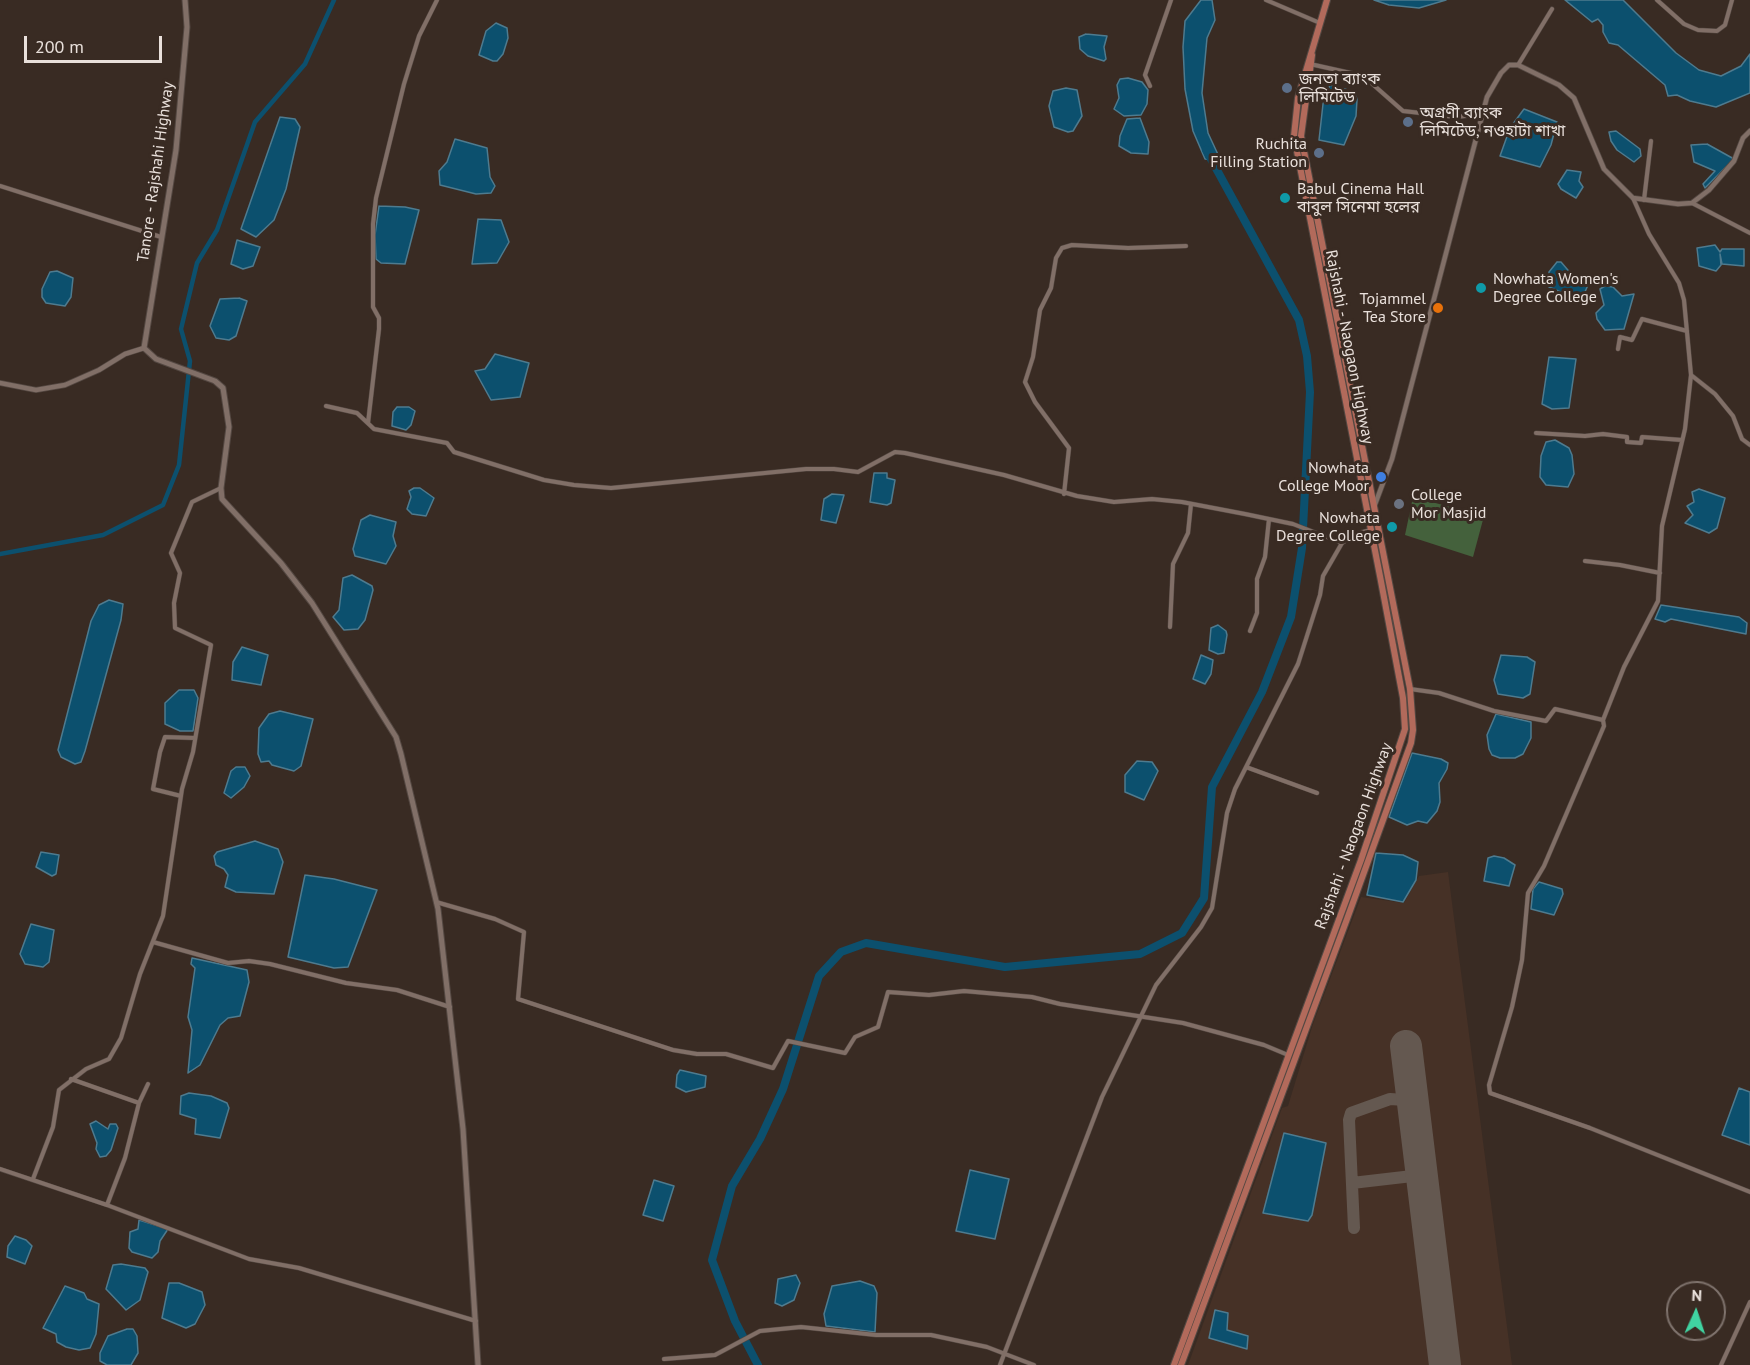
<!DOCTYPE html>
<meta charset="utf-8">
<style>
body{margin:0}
#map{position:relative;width:1750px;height:1365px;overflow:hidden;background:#392b23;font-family:"PT Sans",sans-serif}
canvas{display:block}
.north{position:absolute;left:1666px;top:1281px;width:60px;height:60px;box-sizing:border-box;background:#392b23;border:2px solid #7f736d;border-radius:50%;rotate:3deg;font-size:16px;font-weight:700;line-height:24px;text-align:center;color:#e9e0db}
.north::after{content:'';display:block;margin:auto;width:21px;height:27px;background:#40d4a2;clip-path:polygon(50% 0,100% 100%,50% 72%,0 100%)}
.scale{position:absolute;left:24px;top:36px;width:138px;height:27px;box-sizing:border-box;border:3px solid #e9e0db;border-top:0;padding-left:8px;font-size:18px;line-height:21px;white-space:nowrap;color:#e9e0db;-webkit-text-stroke:4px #392b23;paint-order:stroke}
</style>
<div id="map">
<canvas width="1750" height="1365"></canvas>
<div class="north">N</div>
<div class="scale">200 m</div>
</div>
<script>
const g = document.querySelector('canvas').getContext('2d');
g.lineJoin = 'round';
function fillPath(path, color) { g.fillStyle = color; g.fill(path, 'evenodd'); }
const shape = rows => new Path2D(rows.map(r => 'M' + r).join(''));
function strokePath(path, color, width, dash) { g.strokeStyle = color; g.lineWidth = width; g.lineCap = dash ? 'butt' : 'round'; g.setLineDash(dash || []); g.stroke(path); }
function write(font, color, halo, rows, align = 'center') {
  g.font = font + ' "PT Sans","Noto Sans Bengali",sans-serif'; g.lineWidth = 6; g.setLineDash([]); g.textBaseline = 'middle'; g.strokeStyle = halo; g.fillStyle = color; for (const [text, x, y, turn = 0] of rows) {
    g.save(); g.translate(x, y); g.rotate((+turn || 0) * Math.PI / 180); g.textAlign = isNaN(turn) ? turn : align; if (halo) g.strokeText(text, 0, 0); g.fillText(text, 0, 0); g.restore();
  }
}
fillPath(shape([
 [1448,872,1512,1365,1188,1365,1282,1108,1288,1106,1313,1024,1361,897,1404,903,1419,876]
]), '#463126');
fillPath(shape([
 [1413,497,1484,516,1473,557,1405,535]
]), '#44613c');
const water = shape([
 [1201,0,1212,0,1215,20,1207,38,1202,93,1208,133,1221,161,1205,159,1193,131,1185,89,1183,47,1185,21,1201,0],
 [1374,0,1446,0,1419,8,1389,5,1374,0],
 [1565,0,1623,0,1676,53,1699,70,1721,76,1741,66,1750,54,1750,93,1716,107,1690,101,1677,95,1668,96,1665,85,1618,45,1609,43,1603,32,1603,25,1598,19,1592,22,1565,0],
 [496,23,507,28,508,38,503,54,497,61,493,61,479,55,486,31,496,23],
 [1086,34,1107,36,1104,47,1106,59,1104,61,1088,56,1080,49,1079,37,1086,34],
 [1128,78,1142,82,1148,90,1147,104,1141,115,1124,116,1114,109,1119,98,1117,85,1120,79,1128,78],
 [1330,85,1355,92,1357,100,1356,116,1344,145,1319,140,1323,104,1330,85],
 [1066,88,1077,90,1082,116,1073,131,1068,132,1054,127,1049,106,1053,91,1066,88],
 [1524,109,1557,122,1551,145,1540,167,1500,156,1510,128,1524,109],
 [280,117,295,119,300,127,286,189,274,220,256,237,241,229,280,117],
 [1140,118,1149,142,1148,154,1131,153,1119,146,1120,136,1127,119,1140,118],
 [1616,131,1640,149,1641,156,1634,162,1617,150,1611,141,1609,132,1616,131],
 [455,139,487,148,490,177,495,186,491,193,476,194,440,185,439,171,447,162,455,139],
 [1707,144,1734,159,1705,188,1703,184,1715,171,1694,162,1691,145,1707,144],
 [1567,170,1581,172,1579,181,1583,187,1576,198,1561,189,1558,184,1567,170],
 [379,206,405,207,419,210,405,264,381,263,376,259,375,235,379,206],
 [478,219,501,220,509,242,497,263,472,264,478,219],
 [237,240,260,247,253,266,243,269,231,264,237,240],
 [1715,245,1720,252,1722,249,1744,249,1744,266,1722,264,1720,254,1721,265,1716,271,1699,266,1697,248,1715,245],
 [1557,262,1561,262,1573,276,1588,285,1584,294,1572,297,1549,287,1549,272,1557,262],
 [57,271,73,278,71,297,65,306,46,303,42,297,42,289,50,272,57,271],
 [1605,286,1613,287,1622,296,1634,294,1624,329,1605,330,1597,319,1596,313,1604,305,1600,289,1605,286],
 [239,298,247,301,236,336,229,340,216,338,210,326,220,299,239,298],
 [495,354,529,363,520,397,491,400,475,371,485,369,495,354],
 [1549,357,1576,359,1569,408,1552,409,1542,404,1549,357],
 [397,407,409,407,415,411,411,425,406,430,392,426,393,412,397,407],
 [1555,440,1569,448,1572,455,1574,474,1568,487,1546,485,1540,477,1541,456,1546,442,1555,440],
 [874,473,887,473,887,478,895,480,891,503,887,505,870,502,874,473],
 [414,488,420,488,434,498,426,516,412,514,407,509,411,497,409,491,414,488],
 [1699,489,1725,498,1717,528,1709,533,1685,523,1693,515,1687,506,1694,502,1692,492,1699,489],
 [832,494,844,495,836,523,821,520,824,499,832,494],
 [370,515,396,522,393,536,396,546,386,564,355,556,353,549,361,520,370,515],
 [352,575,372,586,373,590,365,620,358,629,344,630,333,617,339,610,343,578,352,575],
 [109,600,123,604,121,620,85,751,81,762,75,764,61,757,58,750,91,621,99,605,109,600],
 [1661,605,1739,617,1747,623,1746,634,1671,619,1665,622,1655,619,1661,605],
 [1218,625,1226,631,1227,635,1224,653,1218,654,1209,650,1211,628,1218,625],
 [242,647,268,655,261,685,232,680,233,662,242,647],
 [1201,655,1213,660,1211,674,1205,684,1193,679,1201,655],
 [1501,655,1527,657,1535,662,1530,694,1523,698,1498,694,1494,680,1501,655],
 [179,690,194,690,198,698,193,731,180,731,165,724,165,703,179,690],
 [280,711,313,719,301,766,294,771,272,765,269,761,261,762,258,754,259,728,269,714,280,711],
 [1496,714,1531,722,1531,738,1523,754,1515,758,1500,758,1492,755,1489,749,1487,735,1496,714],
 [1412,753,1441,759,1448,763,1447,769,1439,783,1440,802,1437,811,1427,823,1418,821,1407,825,1389,817,1412,753],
 [1137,761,1152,762,1158,771,1144,800,1125,792,1125,775,1137,761],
 [236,767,245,767,250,776,244,787,231,798,224,793,231,771,236,767],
 [255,841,278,849,283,862,274,894,236,892,225,887,228,875,224,869,216,865,214,856,217,852,255,841],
 [41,852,59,855,56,874,52,876,36,867,41,852],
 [1376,853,1403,855,1418,862,1416,880,1403,902,1367,895,1376,853],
 [1494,856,1504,858,1515,865,1509,886,1484,881,1488,858,1494,856],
 [305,875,334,879,377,890,348,967,334,968,288,957,305,875],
 [1539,882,1562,889,1563,894,1554,915,1531,909,1533,889,1539,882],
 [31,924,54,930,49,962,43,967,25,964,20,954,31,924],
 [192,958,247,970,249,982,240,1016,228,1018,220,1025,200,1065,188,1073,192,1030,188,1017,195,968,191,964,192,958],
 [680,1070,706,1076,705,1087,686,1092,676,1087,677,1075,680,1070],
 [1739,1088,1750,1092,1750,1145,1722,1135,1739,1088],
 [189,1093,211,1096,227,1103,229,1108,220,1138,195,1134,196,1119,180,1114,181,1096,189,1093],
 [96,1121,108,1129,110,1124,116,1124,118,1128,111,1150,106,1156,100,1157,96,1149,97,1143,90,1124,96,1121],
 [1284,1133,1326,1143,1312,1215,1308,1221,1263,1213,1284,1133],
 [970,1170,1009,1179,995,1239,956,1231,970,1170],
 [654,1180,674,1186,663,1221,643,1215,654,1180],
 [139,1220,168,1229,160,1241,158,1252,152,1258,132,1252,129,1248,130,1232,138,1229,139,1220],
 [15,1236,26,1240,32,1246,25,1264,7,1257,8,1246,15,1236],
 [121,1264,145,1268,148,1272,140,1300,126,1310,106,1289,113,1265,121,1264],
 [796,1275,800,1283,794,1300,782,1306,775,1303,778,1279,796,1275],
 [860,1281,874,1286,877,1293,875,1332,826,1326,824,1314,832,1286,860,1281],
 [169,1283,179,1283,202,1292,205,1305,195,1324,186,1328,162,1318,169,1283],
 [65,1286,84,1293,87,1299,99,1304,96,1334,90,1348,79,1350,66,1347,57,1342,56,1334,43,1328,65,1286],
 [1215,1310,1228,1313,1227,1330,1248,1336,1247,1349,1209,1338,1215,1310],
 [127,1329,133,1329,137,1336,138,1353,131,1365,107,1365,100,1361,100,1353,108,1336,127,1329]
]);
fillPath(water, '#0c506e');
strokePath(water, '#4e7b8f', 1.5);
strokePath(shape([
 [0,554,103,535,163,505,179,465,190,361,181,329,197,263,217,230,255,122,305,64,334,0]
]), '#0c506e', 4.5);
strokePath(shape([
 [758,1365,735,1321,712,1260,732,1186,760,1139,783,1089,819,976,841,952,866,943,1005,967,1140,954,1182,933,1204,898,1212,787,1262,692,1291,617,1302,548,1310,392,1307,356,1299,320,1206,150]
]), '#0c506e', 8);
strokePath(shape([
 [1352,1183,1421,1175],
 [1354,1228,1349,1120,1351,1113,1390,1099,1405,1100,1413,1105]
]), '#645850', 12);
strokePath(shape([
 [1406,1046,1445,1365]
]), '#645850', 32);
const minor = shape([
 [1266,0,1320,23],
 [1657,0,1684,24,1698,30,1717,31,1725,25,1732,0],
 [1310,64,1355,74,1369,81,1403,111,1456,117,1482,114],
 [1518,65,1552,9],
 [1150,86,1145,75,1171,0],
 [0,186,161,237],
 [1633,198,1649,234,1679,283,1684,300,1691,375,1715,394,1733,416,1742,439,1750,445],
 [1644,200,1651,141],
 [1692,203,1750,233],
 [1618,349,1620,337,1632,340,1642,319,1687,331],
 [326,406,357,413,374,429,447,443,454,452,544,480,574,485,611,488,806,469,834,469,858,472,895,452,905,453,1004,475,1077,496,1114,502,1152,499,1182,502,1245,514,1293,524,1342,543],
 [368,423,379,329,379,318,373,307,373,224,376,198,404,84,419,36,437,0],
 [1536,433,1585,436,1603,434,1627,437,1627,442,1641,443,1642,437,1682,440],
 [1064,494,1069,448,1035,402,1025,382,1033,357,1040,310,1051,288,1056,258,1062,248,1072,245,1128,248,1186,246],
 [1585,561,1620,565,1660,573],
 [1170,627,1173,564,1188,533,1191,504],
 [1250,631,1257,613,1257,579,1265,557,1269,519],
 [1410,689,1439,693,1494,711,1546,721,1555,709,1603,720,1604,726,1544,866,1528,893,1522,960,1512,1007,1489,1085,1490,1093,1590,1128,1750,1192],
 [1603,720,1624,667,1658,601,1662,526,1685,429,1691,375],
 [1246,767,1317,793],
 [181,796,153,789,160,752,165,737,195,738],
 [436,902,495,919,524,932,518,999,673,1050,697,1054,726,1054,773,1068,788,1041,845,1053,855,1037,878,1027,888,992,929,995,964,991,1032,997,1060,1004,1183,1023,1264,1045,1288,1055],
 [153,942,228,963,249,961,270,964,346,983,397,990,450,1007],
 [71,1079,139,1103,125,1158,107,1205],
 [139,1103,148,1084],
 [0,1169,107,1205,249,1259,299,1268,476,1321],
 [33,1179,53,1127,59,1090,86,1069,109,1059,121,1038,140,974,163,916,182,789,193,752,211,645,175,628,174,603,180,573,171,553,192,502,221,488],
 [664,1359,715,1355,760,1331,801,1327,876,1335,931,1335,987,1347,1034,1365],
 [1000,1365,1102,1097,1156,985,1201,927,1212,908,1227,813,1235,789,1298,664,1320,595,1323,576,1342,543,1355,534,1371,530],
 [1721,1365,1750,1302]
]);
const tertiary = shape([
 [0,383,36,390,65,385,99,370,125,354,144,348],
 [1374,507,1392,459,1487,97,1501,73,1509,65,1518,65,1559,85,1574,98,1604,169,1633,198,1678,204,1692,203,1709,190,1734,161,1743,138,1750,131]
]);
const secondary = shape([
 [185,0,187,27,176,150,144,348,156,359,215,381,223,388,229,427,221,488,222,499,281,563,312,603,396,737,401,754,438,909,463,1129,478,1365]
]);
const primary = shape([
 [1174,1365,1361,860,1405,729,1403,698,1380,576,1294,136,1298,98,1327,0],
 [1181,1365,1347,919,1411,743,1413,730,1410,689,1301,136,1312,55]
]);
strokePath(minor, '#544842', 5);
strokePath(tertiary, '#544842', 6);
strokePath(secondary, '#544842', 7);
strokePath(primary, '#544842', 8);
strokePath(minor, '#816f67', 4);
strokePath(tertiary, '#816f67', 4.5);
strokePath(secondary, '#816f67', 5);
strokePath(primary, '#b26a5b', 6);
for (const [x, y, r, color] of [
 [1287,88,6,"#5c6f8a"],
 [1408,122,6,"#5c6f8a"],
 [1319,153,6,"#5c6f8a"],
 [1285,198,6,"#0f9aa8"],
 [1481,288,6,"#0f9aa8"],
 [1438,308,6,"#e8710a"],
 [1381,477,6,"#3f7fe0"],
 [1399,504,6,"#6b7280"],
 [1392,527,6,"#0f9aa8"]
]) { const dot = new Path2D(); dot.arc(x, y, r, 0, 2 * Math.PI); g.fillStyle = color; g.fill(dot); strokePath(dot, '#392b23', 2); }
write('16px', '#e9e0db', '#392b23', [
 ["জনতা ব্যাংক",1299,79],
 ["লিমিটেড",1299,97],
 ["অগ্রণী ব্যাংক",1420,113],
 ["লিমিটেড, নওহাটা শাখা",1420,131],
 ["Ruchita",1307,144,"right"],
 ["Filling Station",1307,162,"right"],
 ["Babul Cinema Hall",1297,189],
 ["বাবুল সিনেমা হলের",1297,207],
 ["Nowhata Women's",1493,279],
 ["Degree College",1493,297],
 ["Tojammel",1426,299,"right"],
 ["Tea Store",1426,317,"right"],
 ["Nowhata",1369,468,"right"],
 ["College Moor",1369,486,"right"],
 ["College",1411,495],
 ["Mor Masjid",1411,513],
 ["Nowhata",1380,518,"right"],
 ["Degree College",1380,536,"right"]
], 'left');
write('16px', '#e9e0db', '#392b23', [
 ["Tanore - Rajshahi Highway",156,172,-82],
 ["Rajshahi - Naogaon Highway",1349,347,79],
 ["Rajshahi - Naogaon Highway",1354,836,-70]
]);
</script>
